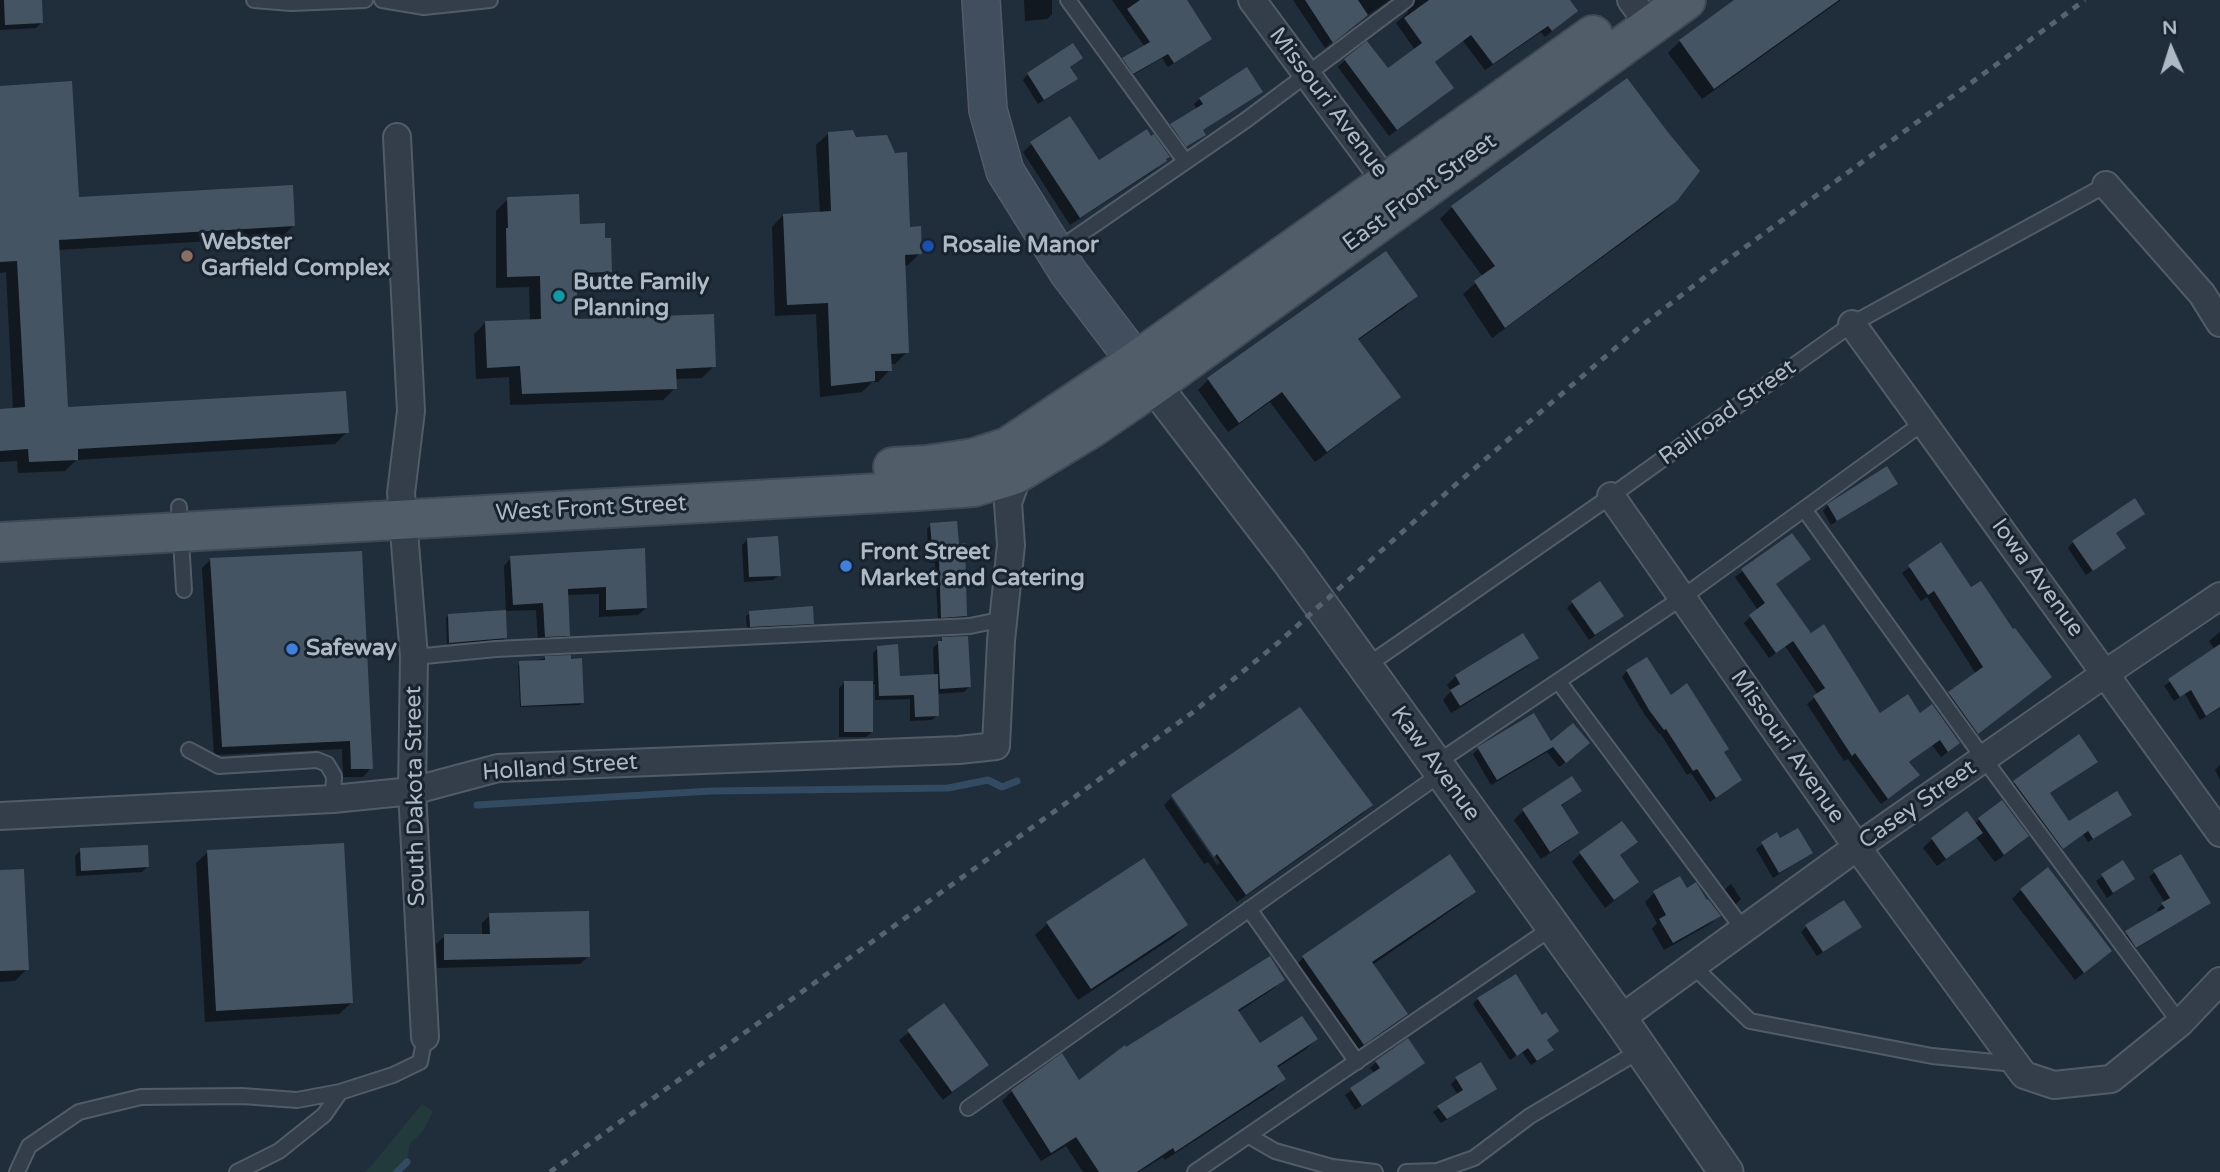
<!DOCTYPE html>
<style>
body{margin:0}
#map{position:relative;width:2220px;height:1172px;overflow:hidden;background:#202d3a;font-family:"Varela Round",sans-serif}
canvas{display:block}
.north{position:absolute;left:2136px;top:14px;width:70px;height:70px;-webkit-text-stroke:5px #19232e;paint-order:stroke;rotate:357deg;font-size:19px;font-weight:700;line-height:28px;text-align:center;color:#aeb9c6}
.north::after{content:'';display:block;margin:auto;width:24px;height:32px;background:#aeb9c6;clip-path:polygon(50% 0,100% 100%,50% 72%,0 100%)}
</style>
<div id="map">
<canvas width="2220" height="1172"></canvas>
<div class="north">N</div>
</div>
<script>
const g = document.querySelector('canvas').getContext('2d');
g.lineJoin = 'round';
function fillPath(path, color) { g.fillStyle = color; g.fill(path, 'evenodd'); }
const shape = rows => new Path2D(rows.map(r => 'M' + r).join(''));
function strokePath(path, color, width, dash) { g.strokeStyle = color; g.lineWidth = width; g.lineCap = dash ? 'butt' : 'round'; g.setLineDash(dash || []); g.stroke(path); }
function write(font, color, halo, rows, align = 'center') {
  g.font = font + ' "Varela Round",sans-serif'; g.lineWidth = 6; g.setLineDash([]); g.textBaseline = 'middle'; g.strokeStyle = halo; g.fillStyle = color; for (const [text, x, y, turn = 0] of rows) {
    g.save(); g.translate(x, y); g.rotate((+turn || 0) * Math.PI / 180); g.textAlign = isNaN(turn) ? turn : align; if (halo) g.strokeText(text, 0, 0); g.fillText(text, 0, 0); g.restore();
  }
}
fillPath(shape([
 [422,1104,433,1111,423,1131,410,1144,407,1162,397,1172,366,1172]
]), '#223a3b');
fillPath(shape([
 [0,0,40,0,41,23,36,28,0,30],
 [1024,0,1052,0,1052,14,1047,19,1025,21],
 [1112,0,1171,0,1210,39,1168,67,1162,58,1128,78,1118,65,1145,47],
 [1293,0,1390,0,1353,25,1325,48],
 [1405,0,1568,0,1569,17,1545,37,1541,32,1485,70,1463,41,1434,63,1445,94,1389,136,1338,67,1345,60,1387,70,1415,50,1396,23,1408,12,1408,2],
 [1738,0,1841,0,1702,99,1668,53,1680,41],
 [1081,58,1069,68,1070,84,1038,104,1023,80,1028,74],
 [1627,80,1676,200,1663,213,1492,338,1463,294,1483,277,1440,219,1452,207],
 [0,88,77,199,294,225,282,237,57,250,67,409,347,432,335,444,76,460,65,471,18,473,17,461,0,462,0,410,13,410,6,272,0,273],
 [1261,92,1201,131,1204,135,1198,140,1180,151,1166,131,1197,110,1194,104,1200,99],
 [828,134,909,229,920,253,908,265,903,266,907,352,895,364,890,364,890,370,878,382,872,382,862,392,820,397,816,314,775,316,772,227,783,215,820,214,816,145],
 [1032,144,1098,163,1165,161,1156,169,1070,225,1023,152],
 [508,199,578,225,610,271,598,283,575,284,576,321,714,366,702,378,675,379,675,388,663,400,510,405,509,377,476,379,474,334,486,322,530,321,529,287,496,288,496,211],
 [1416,296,1405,307,1357,341,1399,397,1388,407,1315,462,1270,402,1228,432,1198,390,1209,379],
 [1896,483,1831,525,1823,511,1828,505],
 [2143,513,2115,534,2124,548,2086,575,2068,548,2073,542],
 [931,525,966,616,961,620,938,621,935,563,929,563,927,529],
 [1791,535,1775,585,1810,635,1880,715,1919,715,1952,749,1941,757,1932,745,1908,763,1911,782,1881,804,1848,759,1844,761,1807,704,1818,695,1785,646,1769,658,1744,623,1758,610,1735,577],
 [748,539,779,575,773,580,744,582,742,545],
 [1940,545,1971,589,1992,722,1970,739,1942,701,1976,674,1927,597,1921,601,1902,573],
 [644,550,646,608,638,615,599,617,599,594,566,595,568,635,560,643,538,644,536,610,504,611,505,638,503,640,447,644,446,618,449,615,506,611,504,566,511,558],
 [211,559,371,768,363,777,343,777,342,749,214,755,202,568],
 [1573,602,1616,621,1589,640,1567,608],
 [750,613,812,623,808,627,747,630,746,616],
 [2220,632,2220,708,2200,720,2185,694,2174,701,2164,686,2215,650,2209,641],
 [943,639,969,687,964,692,936,694,937,715,932,720,910,721,910,699,875,700,875,684,871,684,872,732,866,737,839,737,839,688,845,682,874,682,873,653,878,648,898,677,934,676,933,648],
 [1536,657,1528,666,1451,713,1443,700,1451,691,1447,685,1456,676],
 [546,658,582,702,580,705,520,707,518,665],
 [1627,671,1670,698,1722,753,1740,780,1735,785,1710,802,1691,773,1687,775,1660,733,1659,734,1645,715,1622,677],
 [2079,737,2091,766,2049,794,2069,824,2125,819,2088,842,2083,834,2057,852,2009,787],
 [1550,744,1582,749,1559,767,1547,752,1491,785,1473,754,1478,749],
 [2220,765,2220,780,2215,770],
 [1572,779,1580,791,1560,807,1577,833,1568,841,1541,859,1514,820,1523,811],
 [1174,796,1371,805,1362,814,1237,902,1208,862,1204,864,1164,805,1171,798,1217,865,1220,863],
 [2002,802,2027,836,2018,845,1995,862,1976,837,1937,866,1923,848,1932,839,1974,824],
 [1776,835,1780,841,1811,853,1773,878,1756,849],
 [1635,842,1618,857,1637,882,1605,908,1572,862,1580,854],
 [81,850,147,867,142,872,76,876,75,856],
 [208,852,351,1003,339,1014,205,1022,196,863],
 [2122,863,2133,879,2107,898,2096,881],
 [0,872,27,969,15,981,0,982],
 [2155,872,2209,903,2131,952,2121,938,2160,913,2157,909,2165,903,2149,877],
 [1680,878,1686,890,1706,902,1719,916,1710,924,1664,950,1652,929,1657,923,1645,902,1654,893],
 [1731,884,1741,899,1734,906,1723,891],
 [2021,890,2110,951,2075,980,2012,899],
 [1474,891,1462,903,1372,965,1406,1014,1394,1026,1351,1055,1292,969,1304,957],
 [490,915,589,956,580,964,437,968,436,944,445,936,482,936,482,923],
 [1047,924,1186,925,1174,937,1078,1000,1035,935],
 [1807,926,1860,927,1817,956,1801,932],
 [1283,979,1273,989,1238,1012,1260,1046,1316,1039,1306,1049,1277,1068,1284,1079,1274,1089,1165,1160,1163,1157,1139,1172,1083,1172,1066,1146,1041,1161,1002,1101,1012,1091,1079,1082],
 [1478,999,1541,1017,1557,1031,1545,1041,1546,1055,1531,1065,1522,1052,1510,1060,1473,1004],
 [944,1005,987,1065,943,1100,899,1040],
 [1376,1062,1423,1063,1355,1110,1345,1095,1375,1074,1370,1068],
 [1456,1079,1495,1088,1441,1123,1433,1112,1458,1095,1451,1084]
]), '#0007');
strokePath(shape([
 [477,805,711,791,948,788,988,780,1002,787,1017,781],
 [397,1172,407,1162]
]), '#324a62', 7);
fillPath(shape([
 [4,0,42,0,43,23,5,25],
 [1140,0,1187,0,1212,39,1174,63,1168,54,1133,74,1122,58,1150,42,1127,9],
 [1305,0,1358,0,1368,15,1333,43],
 [1429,0,1570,0,1578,11,1552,31,1548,26,1493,64,1471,35,1435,62,1454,88,1397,130,1344,59,1367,41,1388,68,1422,43,1404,18],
 [1734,0,1839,0,1714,89,1679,40],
 [1073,43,1083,58,1070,67,1078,79,1044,100,1027,73],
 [1247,67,1263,92,1203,130,1206,135,1186,147,1170,124,1203,104,1199,98],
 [1627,78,1667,131,1700,171,1677,201,1505,328,1474,281,1495,266,1451,206],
 [72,81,79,197,293,185,295,226,59,240,68,407,346,391,349,433,78,449,78,460,29,462,28,449,0,451,0,409,25,407,17,261,0,262,0,86],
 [1070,116,1099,160,1147,129,1151,136,1154,134,1170,157,1166,159,1167,161,1080,218,1030,142],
 [853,130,856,137,887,135,895,153,907,152,910,227,921,226,922,254,905,255,909,353,891,354,892,371,875,371,875,381,831,386,828,303,787,305,783,214,831,211,828,132],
 [579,194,580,224,605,223,605,238,611,238,612,272,576,273,578,319,714,314,716,367,676,369,677,389,522,394,520,366,487,368,485,321,541,319,540,276,507,277,506,228,508,228,507,197],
 [1386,251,1418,296,1358,339,1401,397,1327,452,1282,392,1239,423,1207,378],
 [1887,466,1898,484,1837,521,1827,504],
 [2135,498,2145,514,2116,533,2126,548,2093,571,2072,541],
 [957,521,959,544,965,543,967,616,941,618,939,559,933,560,930,523],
 [1792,533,1811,559,1776,584,1811,633,1824,624,1880,713,1908,694,1920,713,1932,704,1960,743,1948,752,1940,740,1909,762,1920,775,1888,799,1855,753,1852,756,1813,696,1825,688,1793,641,1776,653,1749,615,1765,603,1741,569],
 [778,536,781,576,749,577,747,538],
 [1941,542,1971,587,1981,581,2013,629,2015,628,2052,677,1978,734,1948,692,1983,667,1934,591,1928,595,1908,565],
 [645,548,647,608,606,610,606,587,568,589,570,636,545,637,543,603,513,605,510,556],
 [362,551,373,769,351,769,350,741,222,747,210,558],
 [1600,581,1624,616,1595,635,1571,601],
 [813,606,814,624,750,627,749,611],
 [506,610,507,638,449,643,448,614],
 [1523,633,1539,658,1460,706,1450,690,1460,684,1455,675],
 [968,636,971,687,940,689,938,641,942,641,942,637],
 [898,644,900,676,938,674,939,716,915,717,914,695,879,696,877,646],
 [2220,644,2220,707,2206,716,2191,690,2180,697,2168,679],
 [571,655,571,659,582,658,584,703,521,706,519,661,545,660,545,656],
 [1647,657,1671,695,1687,683,1729,749,1724,752,1742,780,1716,798,1697,769,1693,771,1666,729,1664,730,1649,710,1626,670],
 [844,681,873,681,873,732,844,732],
 [1300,707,1373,805,1246,895,1217,854,1214,857,1171,795],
 [1534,713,1551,741,1573,723,1590,743,1566,763,1553,747,1497,780,1477,747],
 [2079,734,2098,762,2050,793,2069,821,2117,791,2132,815,2093,839,2088,831,2063,849,2013,781],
 [1572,776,1582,791,1561,805,1579,833,1550,852,1522,809],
 [2002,800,2029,836,2004,855,1978,818],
 [1967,811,1983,833,1946,859,1931,838],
 [1622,821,1638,842,1620,855,1639,882,1614,900,1579,852],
 [1798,828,1813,853,1779,873,1761,842,1777,832,1780,838],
 [344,843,353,1003,216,1011,207,850],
 [148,845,149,867,81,871,80,848],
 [1450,854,1476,892,1372,962,1408,1014,1364,1045,1302,956],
 [2181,854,2211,903,2136,948,2125,931,2165,908,2161,903,2170,898,2153,870],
 [1144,858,1188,925,1091,989,1046,922],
 [2123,860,2135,879,2113,893,2101,874],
 [2048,867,2112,951,2084,973,2020,889],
 [24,869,29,970,0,971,0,870],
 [1680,876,1687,888,1696,882,1707,900,1708,899,1721,916,1673,943,1659,919,1666,915,1653,891],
 [1844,900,1862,927,1823,952,1805,925],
 [589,911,590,957,444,960,444,934,490,934,489,913],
 [1270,956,1285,980,1238,1010,1260,1043,1302,1016,1318,1039,1277,1066,1286,1079,1175,1152,1173,1148,1137,1172,1099,1172,1076,1137,1051,1153,1011,1090,1062,1053,1079,1080,1125,1045,1126,1047],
 [1516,974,1542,1015,1546,1012,1559,1031,1547,1040,1554,1050,1537,1061,1528,1048,1517,1056,1477,998],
 [944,1003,989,1065,952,1092,907,1030],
 [1408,1038,1425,1063,1362,1106,1350,1088,1380,1068,1375,1061],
 [1481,1062,1497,1089,1447,1119,1437,1106,1463,1090,1455,1077]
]), '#455463');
const service = shape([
 [254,0,291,3,365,0],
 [382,0,424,7,490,0],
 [1068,0,1185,161],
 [1056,251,1246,120,1406,0],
 [179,507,184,590],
 [1804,509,1984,759,2180,1023],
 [414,657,496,649,970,626,1004,619],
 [1365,667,1611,496,1852,324,2106,185],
 [1558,681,1743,929],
 [189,750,219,766,317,760,327,764,334,776,333,799],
 [1435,764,1683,597,1924,422],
 [1249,909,1357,1062],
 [1693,966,1750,1021,1932,1056,2015,1064],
 [968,1108,1442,773],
 [1249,1136,1275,1151,1332,1167,1375,1172],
 [17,1172,29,1146,79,1112,141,1097,242,1096,297,1100,340,1092,393,1075,420,1062,425,1037],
 [237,1172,279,1151,324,1115,340,1092],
 [1195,1172,1553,927],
 [1406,1172,1437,1171,1474,1158,1530,1116,1641,1050]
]);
const minor = shape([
 [1252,0,1396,195],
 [1631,0,1650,26],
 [397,137,411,411,401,493,414,657,412,791,425,1037],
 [2106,185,2202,294,2220,323],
 [1852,324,2220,833],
 [1611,496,1857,847,2024,1075,2054,1085,2111,1079,2180,1023,2220,981],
 [0,816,333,799,412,791,498,768,959,750,996,746,1001,641,1011,545,1008,503,1019,472,1015,464],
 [1620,1019,1857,847,2106,673,2220,596]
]);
const tertiary = shape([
 [1154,385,1289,561,1620,1019,1726,1172]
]);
const secondary = shape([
 [981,0,988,110,1005,171,1068,272,1153,384]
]);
const primary = shape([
 [893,467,928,465,974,458,1008,447,1136,361,1593,35],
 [0,542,917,491,974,487,1014,475,1093,427,1154,385,1686,0]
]);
strokePath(service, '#515c67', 18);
strokePath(minor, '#515c67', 30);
strokePath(tertiary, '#515c67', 37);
strokePath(secondary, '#515c67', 40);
strokePath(primary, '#404a56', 42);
strokePath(service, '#333e4a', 14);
strokePath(minor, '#333e4a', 26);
strokePath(tertiary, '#333e4a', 33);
strokePath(secondary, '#414e5d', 37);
strokePath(primary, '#515e6a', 38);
strokePath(shape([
 [550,1172,1192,713,1279,642,1454,486,1640,327,1722,264,2085,0]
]), '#556371', 5, [7, 7]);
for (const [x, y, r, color] of [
 [928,246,7,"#1a4fb4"],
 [187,256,7,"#8d6e63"],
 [559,296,7,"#0f9aa8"],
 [846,566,7,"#3f7fe0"],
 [292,649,7,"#3f7fe0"]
]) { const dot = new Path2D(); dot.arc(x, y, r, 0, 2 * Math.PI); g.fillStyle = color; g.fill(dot); strokePath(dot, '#19232e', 2.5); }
write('23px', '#aeb9c6', '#19232e', [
 ["Missouri Avenue",1328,103,53],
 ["East Front Street",1420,193,-36],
 ["Railroad Street",1728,413,-36],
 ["West Front Street",591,509,-3],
 ["Iowa Avenue",2037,578,54],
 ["Missouri Avenue",1787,747,55],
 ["Kaw Avenue",1435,764,54],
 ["Holland Street",560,768,-4],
 ["South Dakota Street",416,796,-91],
 ["Casey Street",1918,805,-35]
]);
write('bold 23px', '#aeb9c6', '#19232e', [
 ["Webster",201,243],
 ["Garfield Complex",201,269],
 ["Rosalie Manor",942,246],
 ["Butte Family",573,283],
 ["Planning",573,309],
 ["Front Street",860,553],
 ["Market and Catering",860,579],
 ["Safeway",306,649]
], 'left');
</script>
